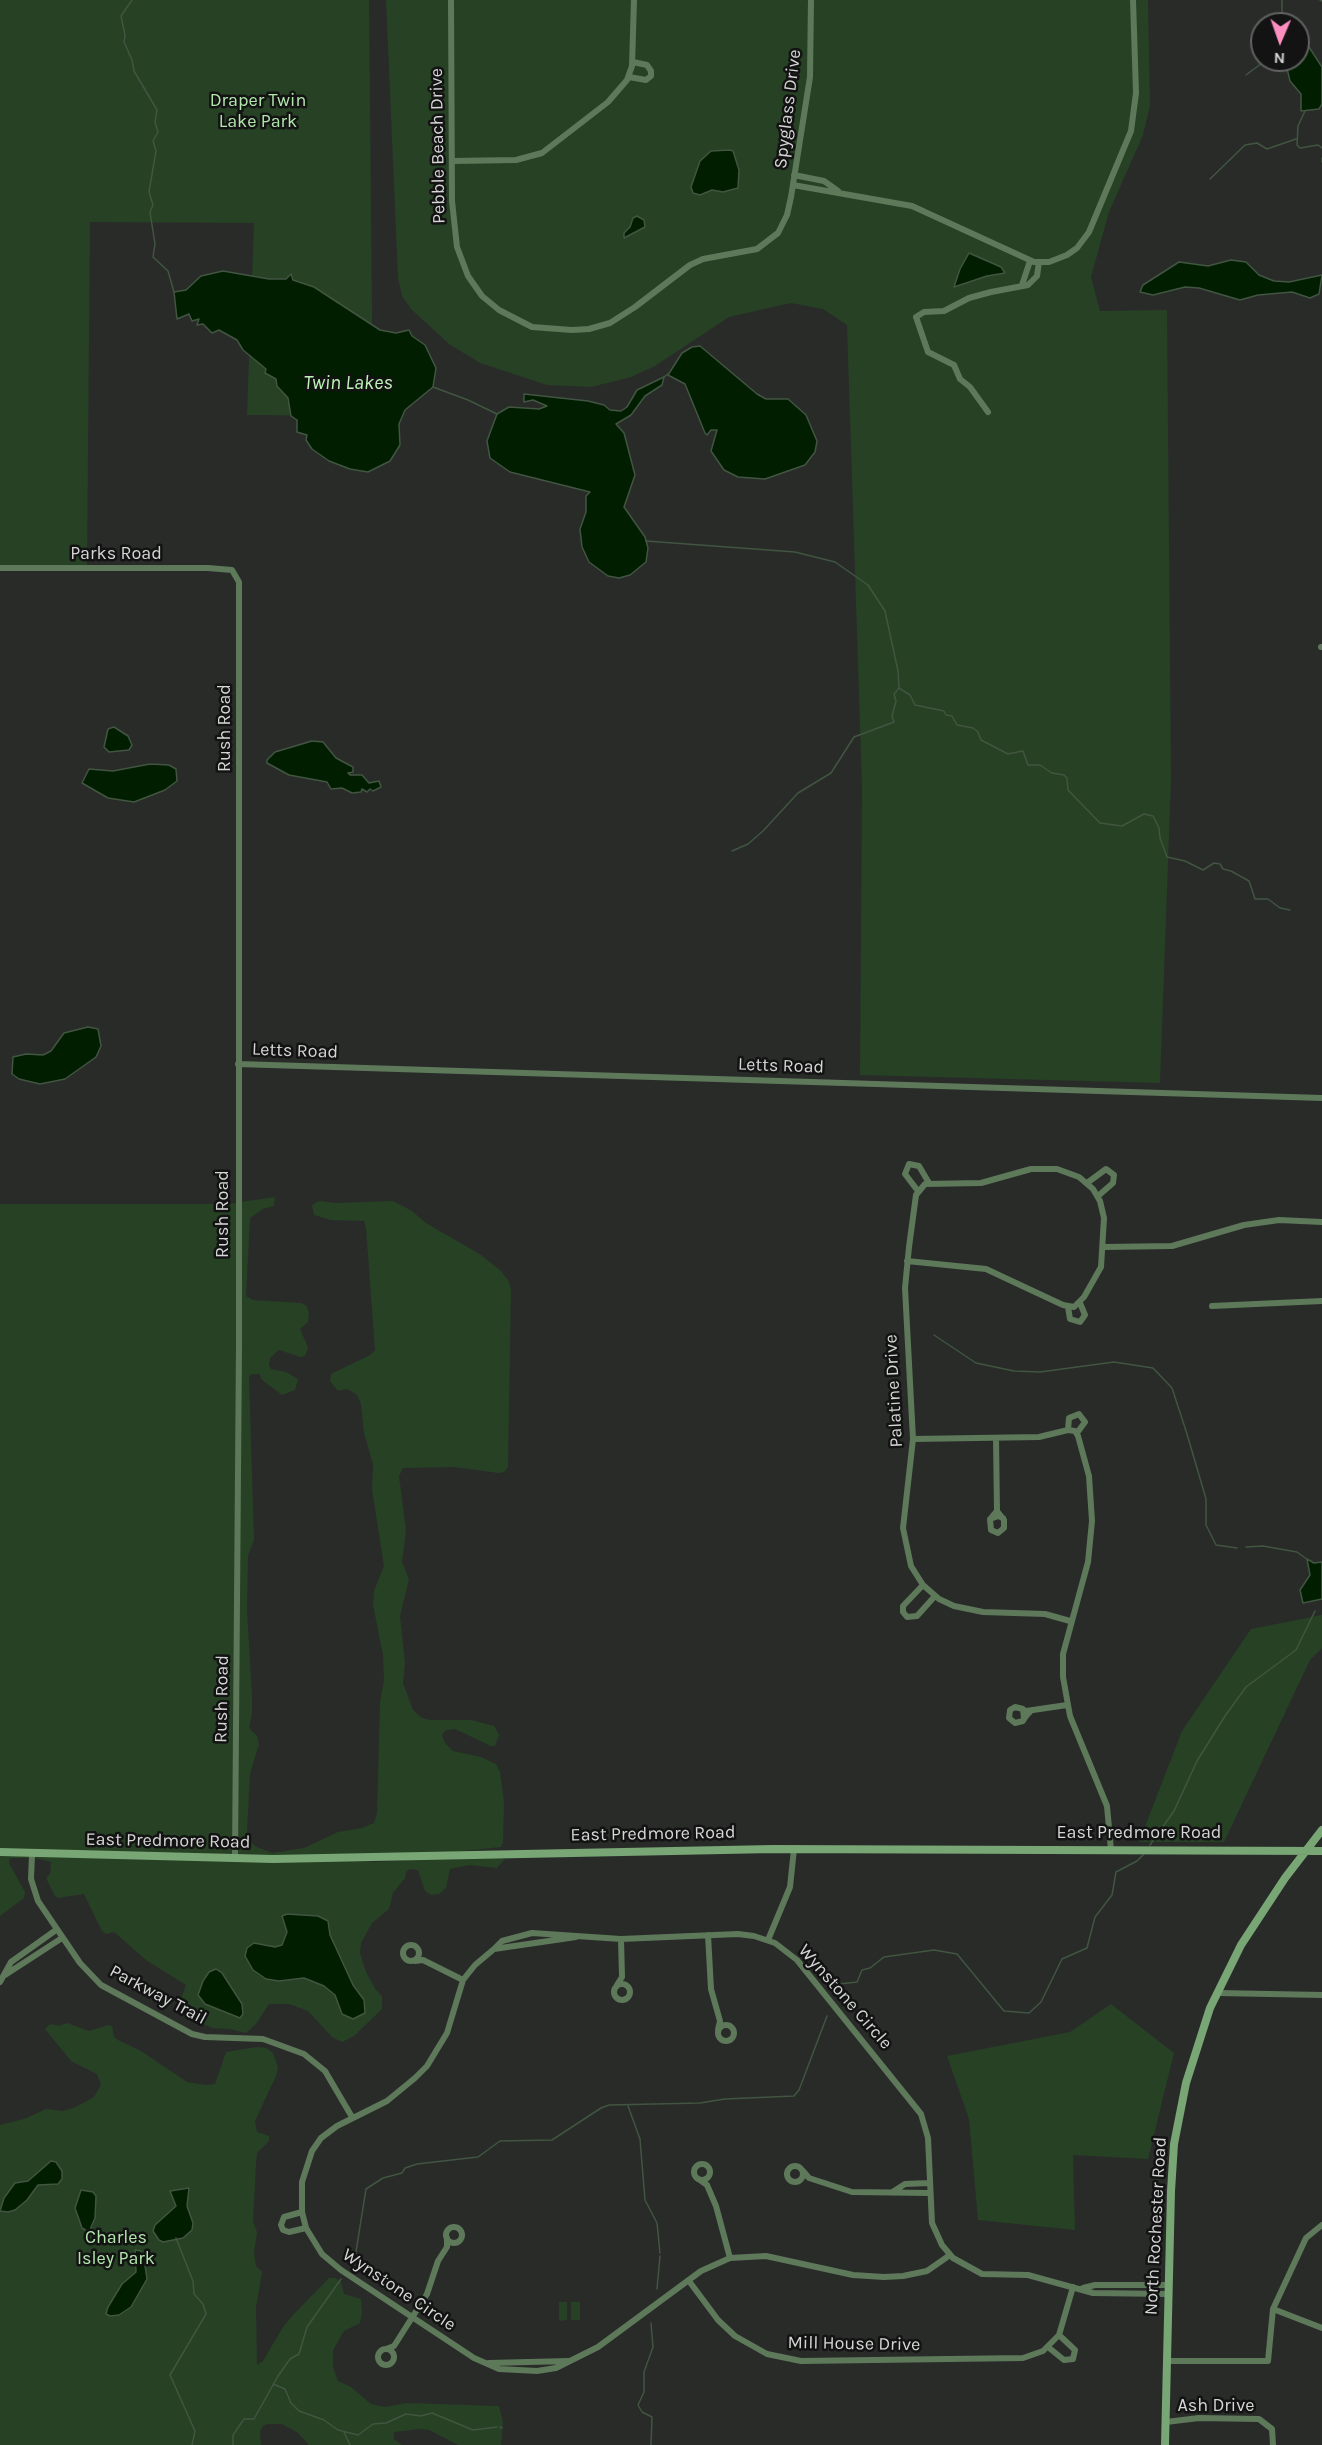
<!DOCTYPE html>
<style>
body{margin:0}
#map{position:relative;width:1322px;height:2445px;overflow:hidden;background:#292b29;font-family:Karla,sans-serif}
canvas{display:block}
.north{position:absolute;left:1250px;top:12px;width:60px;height:60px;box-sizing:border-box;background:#121312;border:2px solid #606160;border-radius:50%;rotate:182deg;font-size:16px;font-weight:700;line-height:24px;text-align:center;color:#d5d6d5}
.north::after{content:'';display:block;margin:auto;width:21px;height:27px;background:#fd8ec0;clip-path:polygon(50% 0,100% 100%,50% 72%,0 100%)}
</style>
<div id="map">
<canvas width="1322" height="2445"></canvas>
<div class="north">N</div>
</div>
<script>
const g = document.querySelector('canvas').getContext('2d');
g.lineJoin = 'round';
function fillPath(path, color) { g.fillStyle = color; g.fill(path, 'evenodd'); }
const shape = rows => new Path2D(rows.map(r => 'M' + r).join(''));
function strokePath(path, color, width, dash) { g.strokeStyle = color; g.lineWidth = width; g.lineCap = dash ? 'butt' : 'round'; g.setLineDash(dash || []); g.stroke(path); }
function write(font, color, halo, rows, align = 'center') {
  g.font = font + ' Karla,sans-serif'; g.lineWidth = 5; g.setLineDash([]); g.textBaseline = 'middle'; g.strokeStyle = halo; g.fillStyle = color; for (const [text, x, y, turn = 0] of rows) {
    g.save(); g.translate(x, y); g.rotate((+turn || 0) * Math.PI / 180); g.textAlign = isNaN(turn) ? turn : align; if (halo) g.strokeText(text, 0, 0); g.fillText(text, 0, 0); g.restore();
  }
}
fillPath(shape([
 [0,0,369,0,373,416,247,415,254,223,90,222,87,567,0,567],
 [386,0,1148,0,1150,106,1143,135,1109,212,1091,277,1100,311,1167,310,1171,780,1160,1083,860,1075,862,787,847,325,823,309,791,303,729,317,655,366,631,377,591,387,547,385,480,363,449,344,411,309,402,296,398,278],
 [275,1197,274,1206,263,1209,250,1218,246,1296,253,1300,301,1303,307,1306,309,1314,308,1322,300,1329,308,1347,305,1356,300,1357,279,1350,270,1358,269,1365,271,1369,286,1372,298,1379,295,1390,282,1395,261,1379,260,1374,251,1374,249,1377,254,1540,248,1556,247,1610,252,1696,252,1714,249,1728,257,1736,259,1744,250,1774,247,1831,249,1840,255,1846,272,1853,304,1848,338,1832,362,1828,374,1823,377,1813,380,1702,384,1680,383,1655,373,1605,374,1591,384,1566,372,1490,373,1465,364,1433,361,1404,357,1395,347,1389,338,1391,330,1381,331,1374,370,1355,375,1350,366,1228,364,1221,331,1220,314,1215,312,1205,319,1201,335,1203,393,1201,412,1211,426,1223,481,1255,501,1271,508,1280,511,1289,508,1467,504,1472,499,1473,454,1467,403,1468,399,1476,406,1530,402,1562,409,1579,400,1616,405,1663,403,1683,413,1710,422,1718,430,1720,471,1720,494,1726,499,1735,495,1746,491,1746,455,1729,446,1730,442,1735,445,1743,453,1751,481,1757,496,1764,500,1772,504,1802,503,1843,501,1847,492,1848,453,1852,355,1854,357,1861,375,1862,471,1856,505,1859,497,1868,469,1865,450,1869,446,1888,439,1894,431,1895,425,1891,418,1870,410,1869,406,1872,405,1878,393,1893,389,1909,372,1923,361,1943,360,1953,366,1972,376,1990,382,1996,382,2009,354,2036,342,2042,332,2037,308,2011,289,2004,269,2004,256,2024,246,2033,230,2029,212,2028,176,2011,186,1985,146,1960,114,1932,106,1934,102,1931,84,1894,58,1898,55,1896,46,1878,50,1874,51,1862,35,1858,10,1858,9,1863,25,1892,24,1898,0,1916,0,1204,227,1204],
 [1322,1615,1322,1648,1310,1660,1224,1842,1139,1842,1182,1731,1251,1629],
 [1111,2004,1174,2053,1148,2159,1073,2155,1075,2230,978,2220,969,2119,947,2056,1070,2032],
 [67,2023,89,2031,108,2025,112,2026,114,2037,118,2040,141,2051,187,2082,205,2085,215,2084,226,2052,257,2047,266,2048,273,2053,278,2067,276,2076,255,2121,257,2132,269,2136,269,2141,257,2153,256,2164,253,2221,257,2232,254,2253,256,2266,262,2272,256,2307,257,2365,263,2361,283,2327,293,2315,329,2278,335,2278,341,2282,344,2294,361,2299,362,2312,360,2323,344,2331,333,2350,333,2367,338,2381,351,2387,371,2404,385,2407,407,2403,499,2406,503,2422,501,2445,458,2445,429,2430,419,2429,394,2432,394,2439,402,2445,309,2445,298,2433,282,2424,268,2424,263,2426,260,2432,261,2445,0,2445,0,2125,24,2119,46,2109,63,2111,76,2107,94,2097,101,2085,97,2074,71,2061,45,2029,50,2024,59,2026],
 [559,2302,567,2302,567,2320,559,2321],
 [571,2302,580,2302,580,2320,571,2320]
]), '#274125');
const water = shape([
 [1298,37,1307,44,1322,67,1322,104,1319,109,1301,111,1301,94,1290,81,1285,60,1298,60,1298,37],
 [730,150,733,151,739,170,738,188,723,192,712,190,700,195,693,193,691,187,700,161,711,151,730,150],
 [637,216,644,220,645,227,624,238,624,233,630,227,633,218,637,216],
 [969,253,1001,267,1005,273,987,276,954,287,960,269,969,253],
 [1231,260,1246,262,1259,275,1274,281,1289,282,1322,275,1319,294,1310,298,1292,292,1258,295,1240,300,1199,288,1185,287,1153,295,1140,292,1143,285,1179,262,1208,266,1231,260],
 [223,271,269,279,286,279,291,274,293,280,314,287,380,330,396,333,409,330,412,336,425,345,436,368,433,387,405,410,399,424,400,445,390,461,368,472,350,469,329,461,312,449,306,440,307,435,297,432,297,420,291,416,288,398,277,386,276,379,265,373,266,369,243,350,237,340,219,330,212,333,203,324,197,325,199,319,192,321,189,314,177,319,174,292,186,290,201,276,223,271],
 [700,346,757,394,766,399,788,399,806,415,817,441,815,452,805,465,765,479,738,477,724,470,711,451,717,430,711,430,707,435,705,433,685,384,668,375,682,353,692,347,700,346],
 [664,377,662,385,645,396,631,415,616,424,624,433,635,475,624,507,645,537,648,548,646,562,630,575,619,578,608,576,589,562,582,547,580,529,586,512,586,496,590,492,510,472,490,458,487,441,497,414,509,407,539,409,547,406,533,400,524,402,524,394,588,401,604,405,610,410,621,411,627,407,637,390,664,377],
 [114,727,128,736,132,745,129,750,109,752,104,747,108,729,114,727],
 [312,741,323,742,336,758,353,767,353,772,348,773,350,775,362,775,369,783,379,781,381,787,373,791,370,789,367,792,362,789,361,792,352,793,342,788,331,789,327,782,289,775,267,763,267,760,275,752,312,741],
 [150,764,169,765,176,769,177,781,165,790,134,802,108,798,82,783,89,769,113,771,150,764],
 [88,1027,98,1029,101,1046,96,1057,65,1079,40,1084,19,1079,12,1074,13,1057,26,1054,43,1055,51,1051,64,1033,88,1027],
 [1307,1559,1314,1563,1322,1562,1322,1599,1303,1603,1300,1590,1310,1575,1307,1559],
 [287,1914,318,1916,328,1921,330,1935,353,1985,364,2000,365,2013,353,2019,342,2014,335,1995,324,1986,304,1978,279,1981,266,1979,253,1970,245,1956,247,1948,254,1943,275,1947,282,1945,287,1932,282,1916,287,1914],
 [216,1969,222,1973,242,2004,243,2014,240,2018,205,2004,198,1995,203,1981,209,1972,216,1969],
 [51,2161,56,2162,62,2171,62,2179,58,2184,38,2185,27,2200,15,2210,8,2212,0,2211,4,2198,15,2183,28,2181,51,2161],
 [189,2188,187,2206,193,2223,192,2230,183,2238,163,2242,159,2240,153,2231,155,2225,176,2206,170,2191,189,2188],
 [81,2190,93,2192,96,2196,95,2218,89,2232,82,2228,75,2208,81,2190],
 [135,2250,141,2251,144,2259,147,2279,131,2307,119,2315,110,2316,106,2314,108,2307,122,2284,136,2272,135,2250]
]);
fillPath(water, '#011e01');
strokePath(water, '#415541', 1.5);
strokePath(shape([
 [132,0,121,16,125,35,124,42,132,60,134,71,157,110,155,122,158,132,153,141,156,151,149,192,153,205,150,212,155,244,153,257,168,271,174,292],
 [1320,0,1322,1],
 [1282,24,1282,0],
 [1246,75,1266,60],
 [1305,111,1298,126,1297,145,1300,148,1318,145,1322,148],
 [1322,158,1322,162],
 [1210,179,1245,145,1257,143,1267,149,1296,139],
 [664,377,668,374],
 [433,387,468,400,497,414],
 [646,541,795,552,835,562,868,585,885,611,898,671,899,688,894,694,896,701,892,716,894,722,854,737,831,773,798,793,763,831,748,844,732,851],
 [899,688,910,695,915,705,944,711,946,715,952,716,957,725,973,728,978,732,981,740,1008,754,1023,751,1028,765,1040,765,1052,773,1064,775,1067,778,1068,790,1100,823,1122,826,1144,814,1153,816,1159,828,1160,838,1167,857,1185,861,1203,870,1214,863,1220,864,1223,869,1231,871,1249,881,1255,899,1268,899,1280,908,1290,910],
 [934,1335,976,1363,1014,1371,1040,1372,1114,1362,1153,1368,1172,1388,1187,1434,1206,1499,1206,1525,1216,1545,1237,1548],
 [1246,1547,1263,1546,1297,1552,1308,1560],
 [1150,1845,1174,1811,1197,1761,1225,1716,1246,1687,1296,1650,1315,1611],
 [837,1996,839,1984,857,1982,862,1970,870,1968,884,1957,934,1950,957,1954,1004,2011,1029,2013,1041,2002,1062,1959,1087,1948,1095,1917,1112,1895,1116,1872,1137,1861,1144,1854],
 [628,2106,640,2139,645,2200,657,2223,660,2253],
 [176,2238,193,2281,194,2294,203,2304,206,2314,170,2375,195,2431,192,2445],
 [349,2265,355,2258,366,2189,383,2178,402,2173,405,2168,417,2164,478,2157,500,2141,552,2140,601,2108,609,2105,700,2103,725,2099,794,2096,799,2090,827,2016],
 [657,2289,660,2256],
 [273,2384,285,2389,291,2403,299,2411,324,2420,338,2430,358,2435,373,2424,386,2423,406,2414,421,2416,432,2413,473,2430,497,2427],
 [500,2427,502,2428],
 [344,2432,350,2445],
 [233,2445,233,2435,244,2419,254,2419,278,2376,290,2359,299,2354,307,2327,341,2279],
 [651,2445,652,2417,642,2412,638,2405,644,2392,644,2372,653,2347,651,2323]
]), '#415541', 1.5);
strokePath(shape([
 [451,0,452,201,457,247,468,276,482,296,499,310,532,327,572,330,589,329,610,323,635,307,690,265,703,259,757,249,778,233,787,215,791,197,810,77,811,0],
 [629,77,646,80,651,76,651,71,647,65,633,62],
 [453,161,516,160,542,153,608,102,627,80,632,66,634,0],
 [794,175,824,181,838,191],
 [793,185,912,206,1034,262,1049,262,1067,255,1077,248,1089,232,1131,131,1136,93,1133,0],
 [1022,285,1030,261],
 [988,412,970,387,960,379,954,365,928,352,916,317,924,312,944,311,969,298,991,292,1028,285,1037,276,1039,262],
 [0,568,208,568,232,570,239,582,239,1344,235,1859],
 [1321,647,1322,647],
 [238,1064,1322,1098],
 [1087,1183,1106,1169,1114,1175,1113,1183,1098,1196],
 [918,1191,905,1174,909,1164,919,1166,929,1183],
 [1104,1247,1172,1246,1244,1225,1279,1220,1322,1222],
 [907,1261,986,1269,1063,1305,1074,1307,1084,1297,1101,1267,1104,1218,1100,1201,1093,1189,1079,1177,1057,1169,1031,1169,981,1183,925,1184,916,1195,909,1247,905,1288,913,1439,903,1528,911,1566,923,1585,939,1599,954,1606,983,1612,1045,1614,1070,1621],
 [1212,1306,1322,1301],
 [1068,1307,1070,1319,1080,1322,1085,1315,1080,1303],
 [1068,1430,1069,1418,1079,1414,1085,1422,1077,1433],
 [913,1439,1039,1437,1068,1430,1075,1431,1078,1436,1089,1476,1092,1521,1088,1562,1063,1654,1063,1677,1070,1716,1107,1806,1111,1850],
 [997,1511,1004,1520,1004,1528,998,1533,991,1530,990,1519,998,1516,1003,1518],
 [992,1517,997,1511,996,1438],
 [923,1585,903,1606,903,1612,907,1617,917,1616,935,1596],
 [1026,1711,1067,1705],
 [1024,1719,1023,1709,1015,1707,1010,1710,1009,1718,1015,1723,1023,1721,1024,1719,1027,1715,1030,1712],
 [32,1855,31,1879,38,1901,80,1963,101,1985,192,2034,205,2037,263,2039,304,2054,325,2071,352,2117],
 [708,1935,711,1989,720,2021,718,2030],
 [576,1937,494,1949,502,1941,532,1933,621,1939,738,1934,754,1936,775,1943,797,1960,921,2114,928,2138,932,2223,942,2245,953,2258,982,2274,1028,2275,1093,2293,1168,2294],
 [768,1940,790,1887,794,1849],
 '403 1953a8 8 0 1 1 16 0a8 8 0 1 1-16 0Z',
 [494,1949,475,1965,463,1980,447,2033,427,2066,415,2078,387,2101,337,2126,321,2138,312,2151,302,2182,302,2212,306,2228,322,2254,341,2270,474,2358,499,2369,537,2371,556,2368,598,2347,701,2271,730,2258,766,2256,853,2275,884,2277,903,2276,927,2271,950,2255],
 [415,1961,423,1960,463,1980],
 [5,1975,62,1938],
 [0,1982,11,1962,56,1930],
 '614 1992a8 8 0 1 1 16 0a8 8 0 1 1-16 0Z',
 [617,1985,622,1977,621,1939],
 [1217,1993,1322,1995],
 '718 2033a8 8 0 1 1 16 0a8 8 0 1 1-16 0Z',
 '694 2172a8 8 0 1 1 16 0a8 8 0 1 1-16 0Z',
 '787 2174a8 8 0 1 1 16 0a8 8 0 1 1-16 0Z',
 [803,2171,809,2178,852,2192,929,2193],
 [700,2180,707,2185,716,2206,730,2258],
 [894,2191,905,2184,929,2183],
 [302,2212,284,2217,281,2225,283,2230,289,2232,306,2228],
 '446 2235a8 8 0 1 1 16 0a8 8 0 1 1-16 0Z',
 [689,2281,718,2320,735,2336,767,2354,801,2361,1023,2358,1043,2351,1059,2335,1073,2287],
 [1083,2288,1095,2285,1169,2285],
 [1273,2309,1322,2328],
 [1048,2347,1064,2360,1073,2359,1075,2350,1059,2335],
 '378 2357a8 8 0 1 1 16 0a8 8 0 1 1-16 0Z',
 [386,2349,394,2346,427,2294,438,2261,447,2247,447,2238],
 [1167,2361,1268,2361,1273,2309,1306,2238,1322,2225],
 [489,2363,568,2361],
 [1166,2422,1199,2418,1259,2419,1272,2429,1273,2445]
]), '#5d795a', 6);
strokePath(shape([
 [0,1852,273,1859,773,1849,1322,1851],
 [1165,2445,1171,2191,1174,2144,1186,2083,1210,2008,1241,1945,1285,1878,1322,1830]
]), '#79a675', 8);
write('18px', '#b2e7ac', '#121312', [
 ["Draper Twin",258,101],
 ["Lake Park",258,122],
 ["Charles",116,2238],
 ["Isley Park",116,2259]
]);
write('18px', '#d5d6d5', '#121312', [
 ["Spyglass Drive",788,109,-83],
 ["Pebble Beach Drive",438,146,-91],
 ["Parks Road",116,554],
 ["Rush Road",225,728,-90],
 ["Letts Road",295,1051,2],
 ["Letts Road",781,1066,2],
 ["Rush Road",223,1214,-90],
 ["Palatine Drive",894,1391,-93],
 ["Rush Road",222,1699,-89],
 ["East Predmore Road",1139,1833],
 ["East Predmore Road",653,1834,-1],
 ["East Predmore Road",168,1841,1],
 ["Parkway Trail",158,1995,28],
 ["Wynstone Circle",845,1997,49],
 ["North Rochester Road",1156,2226,-87],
 ["Wynstone Circle",399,2290,34],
 ["Mill House Drive",854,2344,1],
 ["Ash Drive",1216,2406]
]);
write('italic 20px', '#bef4b8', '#121312', [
 ["Twin Lakes",348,383]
]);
</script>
